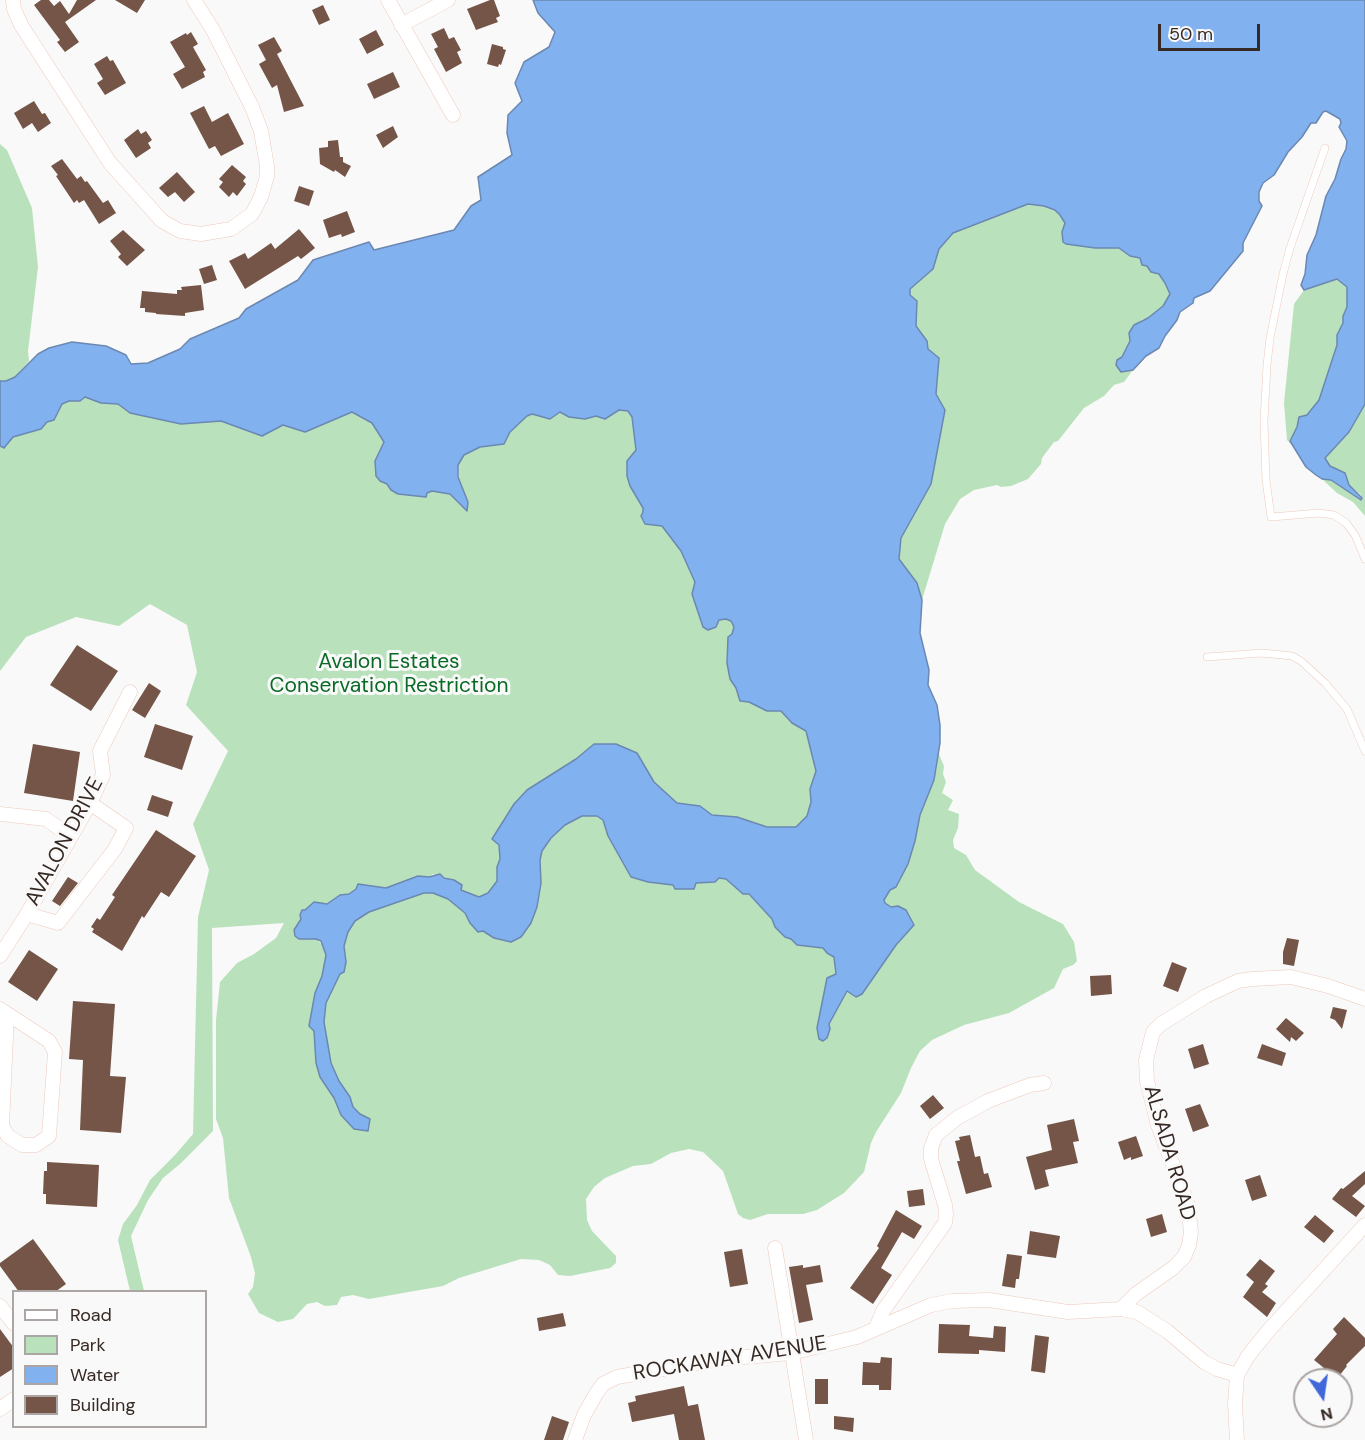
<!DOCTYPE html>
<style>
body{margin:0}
#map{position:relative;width:1365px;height:1440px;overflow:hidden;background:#f9f9f9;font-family:"DM Sans",sans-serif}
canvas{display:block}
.legend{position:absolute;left:12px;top:1290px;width:195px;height:138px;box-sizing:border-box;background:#f9f9f9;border:2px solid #aba5a3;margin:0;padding:8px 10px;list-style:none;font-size:18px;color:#362822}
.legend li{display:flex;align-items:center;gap:12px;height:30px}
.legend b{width:30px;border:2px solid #aba5a3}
.north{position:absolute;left:1293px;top:1368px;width:60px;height:60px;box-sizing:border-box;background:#f9f9f9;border:2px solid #aba5a3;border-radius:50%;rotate:167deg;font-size:16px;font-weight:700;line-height:24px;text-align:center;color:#362822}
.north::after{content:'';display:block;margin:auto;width:21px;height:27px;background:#4068da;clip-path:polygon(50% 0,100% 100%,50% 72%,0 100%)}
.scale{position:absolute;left:1158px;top:24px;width:102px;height:27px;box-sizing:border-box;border:3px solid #362822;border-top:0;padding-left:8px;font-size:18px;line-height:21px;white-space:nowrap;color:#362822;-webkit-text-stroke:4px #f9f9f9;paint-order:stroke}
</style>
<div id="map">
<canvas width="1365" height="1440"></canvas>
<ul class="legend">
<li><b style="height:8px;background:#fff"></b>Road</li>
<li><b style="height:16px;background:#b9e2bc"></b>Park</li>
<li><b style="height:16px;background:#82b1ef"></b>Water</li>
<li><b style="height:16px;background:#745547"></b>Building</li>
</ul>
<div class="north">N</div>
<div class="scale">50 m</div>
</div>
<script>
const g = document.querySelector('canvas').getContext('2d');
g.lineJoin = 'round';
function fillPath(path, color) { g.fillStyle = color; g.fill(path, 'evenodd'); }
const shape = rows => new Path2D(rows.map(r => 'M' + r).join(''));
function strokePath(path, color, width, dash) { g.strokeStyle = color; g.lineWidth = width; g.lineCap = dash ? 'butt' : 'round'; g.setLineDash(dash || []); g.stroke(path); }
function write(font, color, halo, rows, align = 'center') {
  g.font = font + ' "DM Sans",sans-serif'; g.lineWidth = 6; g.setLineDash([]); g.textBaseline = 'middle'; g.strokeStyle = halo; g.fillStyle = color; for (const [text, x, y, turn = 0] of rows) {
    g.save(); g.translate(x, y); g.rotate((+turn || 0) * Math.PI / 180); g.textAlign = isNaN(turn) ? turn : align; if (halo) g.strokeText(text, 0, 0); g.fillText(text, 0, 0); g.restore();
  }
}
fillPath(shape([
 [0,144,7,150,32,208,38,267,28,351,29,361,15,377,6,381,0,381],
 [1028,204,1044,206,1055,210,1060,215,1065,223,1066,244,1095,248,1119,248,1130,256,1141,258,1151,272,1158,273,1165,283,1170,294,1163,306,1148,318,1141,320,1129,337,1130,341,1122,357,1117,360,1121,372,1133,370,1124,382,1114,385,1104,396,1084,408,1058,441,1054,442,1042,458,1041,464,1028,479,1011,486,1001,487,997,485,974,490,960,499,945,524,922,600,917,583,899,559,901,538,931,484,945,410,936,394,939,359,928,349,927,341,916,326,917,301,910,295,910,289,933,269,939,249,953,233],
 [1335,279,1342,282,1347,287,1347,307,1343,316,1344,323,1337,335,1337,344,1319,400,1307,415,1299,417,1297,427,1290,441,1294,447,1287,440,1284,403,1294,304,1304,290],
 [85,397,101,403,118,404,130,413,181,424,221,421,262,436,283,425,305,432,352,412,372,423,384,442,375,461,380,481,387,484,391,490,426,497,427,493,432,491,450,494,461,506,458,465,464,455,480,447,504,444,510,432,527,416,531,414,550,419,560,412,585,419,596,416,605,419,619,410,628,411,632,417,636,450,627,461,630,486,643,508,646,524,662,526,681,551,695,582,693,594,719,620,726,619,731,620,734,627,730,679,736,688,740,701,749,702,767,711,781,711,792,723,806,730,816,771,810,789,811,802,807,816,796,827,767,827,737,817,712,815,700,806,677,803,654,782,636,753,594,744,576,759,527,790,514,804,503,820,499,844,500,859,497,867,497,881,488,893,479,897,461,890,461,886,454,880,433,874,429,877,418,876,386,888,359,884,356,889,349,894,340,895,327,904,314,902,316,939,324,946,326,955,322,976,315,993,314,1031,316,1063,320,1077,334,1098,341,1115,370,1119,360,1114,353,1107,350,1097,339,1081,331,1064,324,1022,326,1003,346,961,344,946,348,932,355,921,369,912,424,893,433,893,448,899,465,913,470,923,494,938,541,883,540,860,542,851,550,838,565,825,582,816,597,816,603,820,609,836,631,877,648,882,673,885,715,882,718,878,726,879,743,894,748,894,772,919,775,927,785,937,791,939,800,946,805,945,823,948,827,953,834,957,836,975,817,1028,829,1024,847,991,896,945,913,925,898,906,891,907,884,903,884,900,915,841,920,815,934,780,938,752,944,766,943,774,946,782,942,793,953,800,948,810,959,814,958,828,953,840,954,848,966,855,975,870,1019,902,1063,924,1074,942,1077,961,1073,965,1063,969,1054,988,1009,1013,964,1025,932,1040,920,1051,911,1068,901,1093,876,1132,871,1143,864,1172,844,1193,817,1210,803,1214,768,1214,750,1220,743,1218,738,1214,723,1171,703,1152,689,1149,671,1153,651,1164,633,1166,605,1178,594,1187,586,1199,587,1220,592,1231,616,1256,616,1263,610,1268,570,1276,558,1275,550,1265,539,1260,521,1259,459,1278,443,1286,369,1299,353,1295,341,1297,337,1305,325,1306,317,1302,307,1304,293,1319,278,1322,259,1313,248,1294,253,1287,255,1273,251,1257,229,1198,223,1138,216,1119,216,1020,220,982,237,963,254,954,276,938,284,923,212,928,213,1131,180,1164,163,1178,148,1200,131,1236,144,1291,130,1291,118,1240,123,1224,137,1205,150,1180,175,1155,193,1134,198,917,209,870,193,824,228,751,186,705,197,672,187,625,150,604,119,626,76,617,26,637,0,671,0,446,4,448,13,437,41,429,47,422,54,420,61,404,69,401,80,401],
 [1365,404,1365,516,1353,502,1337,493,1322,479,1331,479,1360,499,1361,495,1349,485,1345,473,1330,466,1325,457,1340,442]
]), '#b9e2bc');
const water = shape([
 [533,0,1365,0,1365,404,1349,432,1325,458,1330,466,1345,473,1349,485,1362,498,1361,500,1331,480,1322,479,1316,475,1306,467,1290,441,1297,427,1299,417,1307,415,1319,400,1337,345,1337,335,1343,323,1343,316,1347,307,1347,287,1337,279,1304,290,1301,285,1305,274,1307,255,1316,235,1326,196,1335,179,1341,159,1346,149,1347,141,1339,127,1341,123,1340,119,1326,111,1323,112,1316,123,1311,123,1302,137,1288,152,1274,175,1263,183,1259,192,1259,201,1262,206,1243,243,1243,251,1210,291,1194,298,1193,303,1180,312,1177,320,1165,336,1159,348,1146,356,1133,370,1121,372,1116,365,1117,360,1122,357,1130,341,1129,333,1134,325,1148,318,1163,306,1170,294,1165,283,1159,274,1151,272,1147,266,1142,265,1140,258,1130,256,1119,248,1095,248,1066,244,1063,242,1062,232,1065,223,1060,215,1055,210,1044,206,1028,204,953,233,939,249,933,269,910,289,910,295,917,301,916,326,927,341,928,349,939,358,936,394,945,410,931,484,901,538,899,559,917,583,922,600,920,633,929,670,928,685,937,705,940,725,940,743,934,780,920,815,915,841,908,864,896,887,890,890,884,900,885,903,891,907,898,906,906,910,914,925,896,945,862,994,856,997,847,991,829,1024,830,1029,827,1038,823,1041,819,1039,817,1028,827,978,836,974,834,957,827,953,823,948,797,945,791,939,785,937,775,927,772,919,749,894,743,894,726,879,719,878,715,882,696,883,694,889,675,889,673,885,648,882,631,877,608,836,603,820,597,816,582,816,565,825,551,838,542,851,540,860,541,883,537,907,531,923,521,937,511,942,494,938,483,931,478,932,470,923,465,913,448,899,433,893,424,893,369,912,355,921,348,932,344,946,346,962,344,972,340,974,326,1003,324,1022,331,1063,339,1081,350,1097,353,1107,360,1114,370,1119,368,1131,354,1129,341,1115,334,1098,320,1077,316,1063,314,1031,309,1026,315,993,322,976,326,955,321,941,316,939,299,939,295,936,294,930,301,919,300,915,302,910,305,910,314,902,327,904,340,895,349,894,356,889,358,884,386,888,418,876,429,877,440,874,444,878,454,880,462,885,461,890,479,897,488,893,497,881,497,867,500,859,499,845,492,839,514,804,527,790,576,759,594,744,616,744,637,753,654,782,677,803,700,806,712,815,737,817,767,827,796,827,807,816,811,802,810,789,816,771,806,731,792,723,781,711,767,711,749,702,740,701,736,688,730,679,727,663,728,637,732,634,734,627,731,621,726,619,719,620,716,627,708,630,703,627,692,594,695,582,681,551,662,526,645,524,641,516,643,512,643,508,630,486,627,476,627,461,636,450,632,417,628,411,619,410,605,419,596,416,585,419,569,417,560,412,550,419,532,414,527,416,510,432,504,444,480,447,464,455,458,465,458,477,468,502,467,511,450,494,432,491,427,493,426,497,398,494,391,490,387,484,380,481,376,476,375,461,384,442,372,423,352,412,305,432,283,425,262,436,221,421,181,424,130,413,118,404,101,403,85,397,80,401,69,401,62,404,54,420,47,422,41,429,13,437,4,448,0,446,0,381,6,381,15,377,38,354,49,348,72,342,106,346,126,355,131,364,148,363,180,349,190,339,239,318,246,309,298,280,313,260,369,242,374,250,454,230,471,206,481,200,478,177,512,155,507,133,508,115,522,101,515,83,524,62,549,47,555,32,538,13,533,0]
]);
fillPath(water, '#82b1ef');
strokePath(water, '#6b88b2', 1.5);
fillPath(shape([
 [41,0,49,0,54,6,60,1,69,14,77,0,96,0,65,22,79,42,65,52,57,42,60,40,34,5],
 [115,0,145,0,137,13],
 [490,0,494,0,500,16,496,18,498,22,476,30,467,9],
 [323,5,330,20,319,25,312,10],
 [444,28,449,39,454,37,461,50,457,52,462,63,446,72,434,49,438,47,431,34],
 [376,30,384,45,367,54,359,39],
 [191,32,198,44,193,47,206,70,203,72,205,77,182,89,173,74,185,67,170,42,186,33,187,35],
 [274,37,282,51,277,54,304,106,284,112,277,85,272,88,259,64,266,60,258,45],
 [492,44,503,47,503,49,506,50,501,65,499,64,498,67,487,64],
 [107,56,110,61,113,60,126,83,105,95,97,83,103,79,94,64],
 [393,72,400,87,374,99,367,84],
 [34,101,42,114,45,113,51,123,38,132,32,123,23,129,14,113],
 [204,106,212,122,228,113,244,144,221,156,215,146,209,149,190,113],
 [393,126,398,137,383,148,376,135],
 [138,129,141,134,146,131,152,140,148,143,151,148,136,158,124,140],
 [338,140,340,157,343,157,343,162,351,166,345,177,335,170,334,172,320,164,319,148,328,147,328,141],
 [62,159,77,179,81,176,85,182,87,181,103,203,108,200,116,213,99,224,84,200,79,203,77,200,74,203,56,176,58,175,51,166],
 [232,165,246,177,243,181,246,184,237,196,233,192,229,197,219,187,223,182,219,179],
 [177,172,195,192,184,202,175,192,168,197,159,188],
 [299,186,314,191,309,206,294,201],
 [347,211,355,232,342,237,341,234,329,238,323,220],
 [299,229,315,248,301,259,298,256,245,289,229,261,245,253,248,259,271,243,275,249],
 [123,230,145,250,127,266,118,257,121,254,110,241],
 [212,265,217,280,204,284,199,269],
 [201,285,204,310,185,313,185,316,156,314,156,313,145,312,145,308,140,308,142,291,177,294,177,290,182,290,181,287],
 [77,645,118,671,91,711,50,685],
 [149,683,161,691,145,718,132,710],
 [155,724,193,736,182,770,144,757],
 [33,744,80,752,73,801,24,793],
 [152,795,173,802,168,817,147,810],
 [156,830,196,856,169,897,161,892,144,918,142,916,122,951,92,932,94,929,91,927,97,918,100,920,115,897,112,895],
 [68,877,78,883,60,906,52,901],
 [1287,938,1299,940,1294,966,1283,964,1283,952],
 [29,950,58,969,37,1001,8,982],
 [1172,962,1187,968,1178,992,1163,986],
 [1111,975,1112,994,1091,996,1090,976],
 [73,1001,115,1004,110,1076,126,1077,121,1133,80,1130,83,1060,69,1059],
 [1333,1007,1347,1010,1342,1029,1335,1020,1330,1018],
 [1286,1018,1304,1033,1296,1041,1291,1037,1290,1042,1276,1029],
 [1203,1044,1209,1064,1194,1069,1188,1049],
 [1262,1044,1286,1053,1282,1066,1257,1058],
 [933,1095,944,1108,930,1119,920,1106],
 [1200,1104,1209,1126,1193,1132,1185,1109],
 [1074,1119,1079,1141,1073,1142,1078,1163,1045,1170,1049,1186,1035,1190,1026,1157,1052,1150,1047,1125],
 [970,1135,975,1157,980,1156,984,1174,988,1173,992,1187,966,1194,957,1161,960,1161,955,1141,960,1140,959,1137],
 [1136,1136,1143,1156,1131,1160,1131,1157,1124,1160,1118,1142],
 [47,1162,99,1165,97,1207,46,1204,46,1194,43,1194,44,1171,47,1171],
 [1365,1171,1365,1184,1352,1196,1365,1206,1356,1217,1332,1199,1341,1188,1343,1189],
 [1260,1175,1267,1196,1252,1201,1245,1180],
 [923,1189,925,1205,909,1207,907,1191],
 [896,1210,922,1226,914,1239,902,1232,881,1268,892,1275,873,1304,850,1288,879,1248,877,1246],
 [1162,1214,1167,1232,1151,1237,1146,1219],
 [1315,1215,1334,1231,1324,1243,1304,1227],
 [1030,1231,1060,1236,1056,1258,1027,1254],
 [33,1239,66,1284,55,1292,19,1292,0,1266,0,1263],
 [742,1249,748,1284,730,1287,724,1252],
 [1007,1254,1022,1256,1019,1279,1016,1279,1015,1288,1002,1286],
 [1260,1259,1275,1271,1265,1284,1268,1286,1262,1292,1276,1303,1267,1317,1243,1297,1254,1282,1246,1275],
 [803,1265,803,1268,820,1265,823,1282,806,1285,813,1320,799,1323,789,1267],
 [563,1313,566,1326,539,1331,537,1318],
 [1344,1317,1365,1338,1365,1346,1346,1365,1347,1366,1336,1380,1326,1380,1319,1374,1324,1368,1314,1360,1337,1334,1333,1329],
 [939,1324,970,1325,969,1336,993,1338,994,1326,1006,1327,1005,1352,979,1350,979,1354,938,1353],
 [0,1329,14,1348,14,1368,0,1377],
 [1035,1335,1049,1337,1045,1373,1031,1371],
 [881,1357,892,1358,891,1390,879,1390,879,1385,862,1385,863,1362,880,1363],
 [815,1379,828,1379,828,1404,815,1404],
 [684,1386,688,1406,698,1404,705,1440,679,1440,674,1414,632,1422,628,1403,636,1401,635,1396],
 [552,1416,569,1422,563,1440,544,1440],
 [834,1416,854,1418,853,1432,834,1429]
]), '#745547');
const lane = shape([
 [1325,148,1290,248,1283,274,1270,338,1267,365,1264,421,1266,480,1271,517,1319,513,1334,515,1346,523,1355,535,1365,559],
 [1207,657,1262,653,1292,656,1301,661,1325,683,1347,709,1365,751]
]);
const street = shape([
 [13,0,14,9,21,25,110,163,162,221,180,231,201,234,231,229,252,214,261,197,267,176,267,166,261,131,252,107,213,30,194,0],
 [388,0,453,115],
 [401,25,448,0],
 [0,814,46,819,70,836],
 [27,914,58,923,115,849,126,828,90,803],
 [0,956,27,914,90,803,103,775,100,751,130,692],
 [0,1009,49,1041,55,1052,49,1136,36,1145,22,1145,8,1136,2,1126,7,1014],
 [775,1248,806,1440],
 [0,1306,14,1324],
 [1121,1309,1136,1294,1173,1268,1184,1257,1189,1245,1191,1232,1188,1205,1158,1125,1147,1081,1146,1060,1153,1032,1161,1024,1206,996,1238,981,1252,979,1291,977,1328,986,1365,999],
 [876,1328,883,1311,945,1223,946,1214,945,1205,931,1159,931,1148,936,1135,957,1118,988,1101,1030,1085,1044,1083],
 [0,1409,14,1399],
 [575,1440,584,1415,596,1394,603,1384,617,1377,721,1359,791,1353,857,1337,931,1305,952,1301,989,1300,1068,1312,1121,1309,1137,1312,1167,1331,1204,1362,1217,1369,1237,1375,1248,1356,1269,1330,1365,1225],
 [1237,1440,1235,1404,1237,1375]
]);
strokePath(lane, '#edc9b9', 8);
strokePath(street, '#edc9b9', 15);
strokePath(lane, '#fff', 7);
strokePath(street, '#fff', 14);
write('21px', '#096a25', '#f9f9f9', [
 ["Avalon Estates",389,662],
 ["Conservation Restriction",389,686]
]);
write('21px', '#362822', '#f9f9f9', [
 ["AVALON DRIVE",65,842,-62],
 ["ALSADA ROAD",1169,1153,74],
 ["ROCKAWAY AVENUE",730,1359,-9]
]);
</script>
